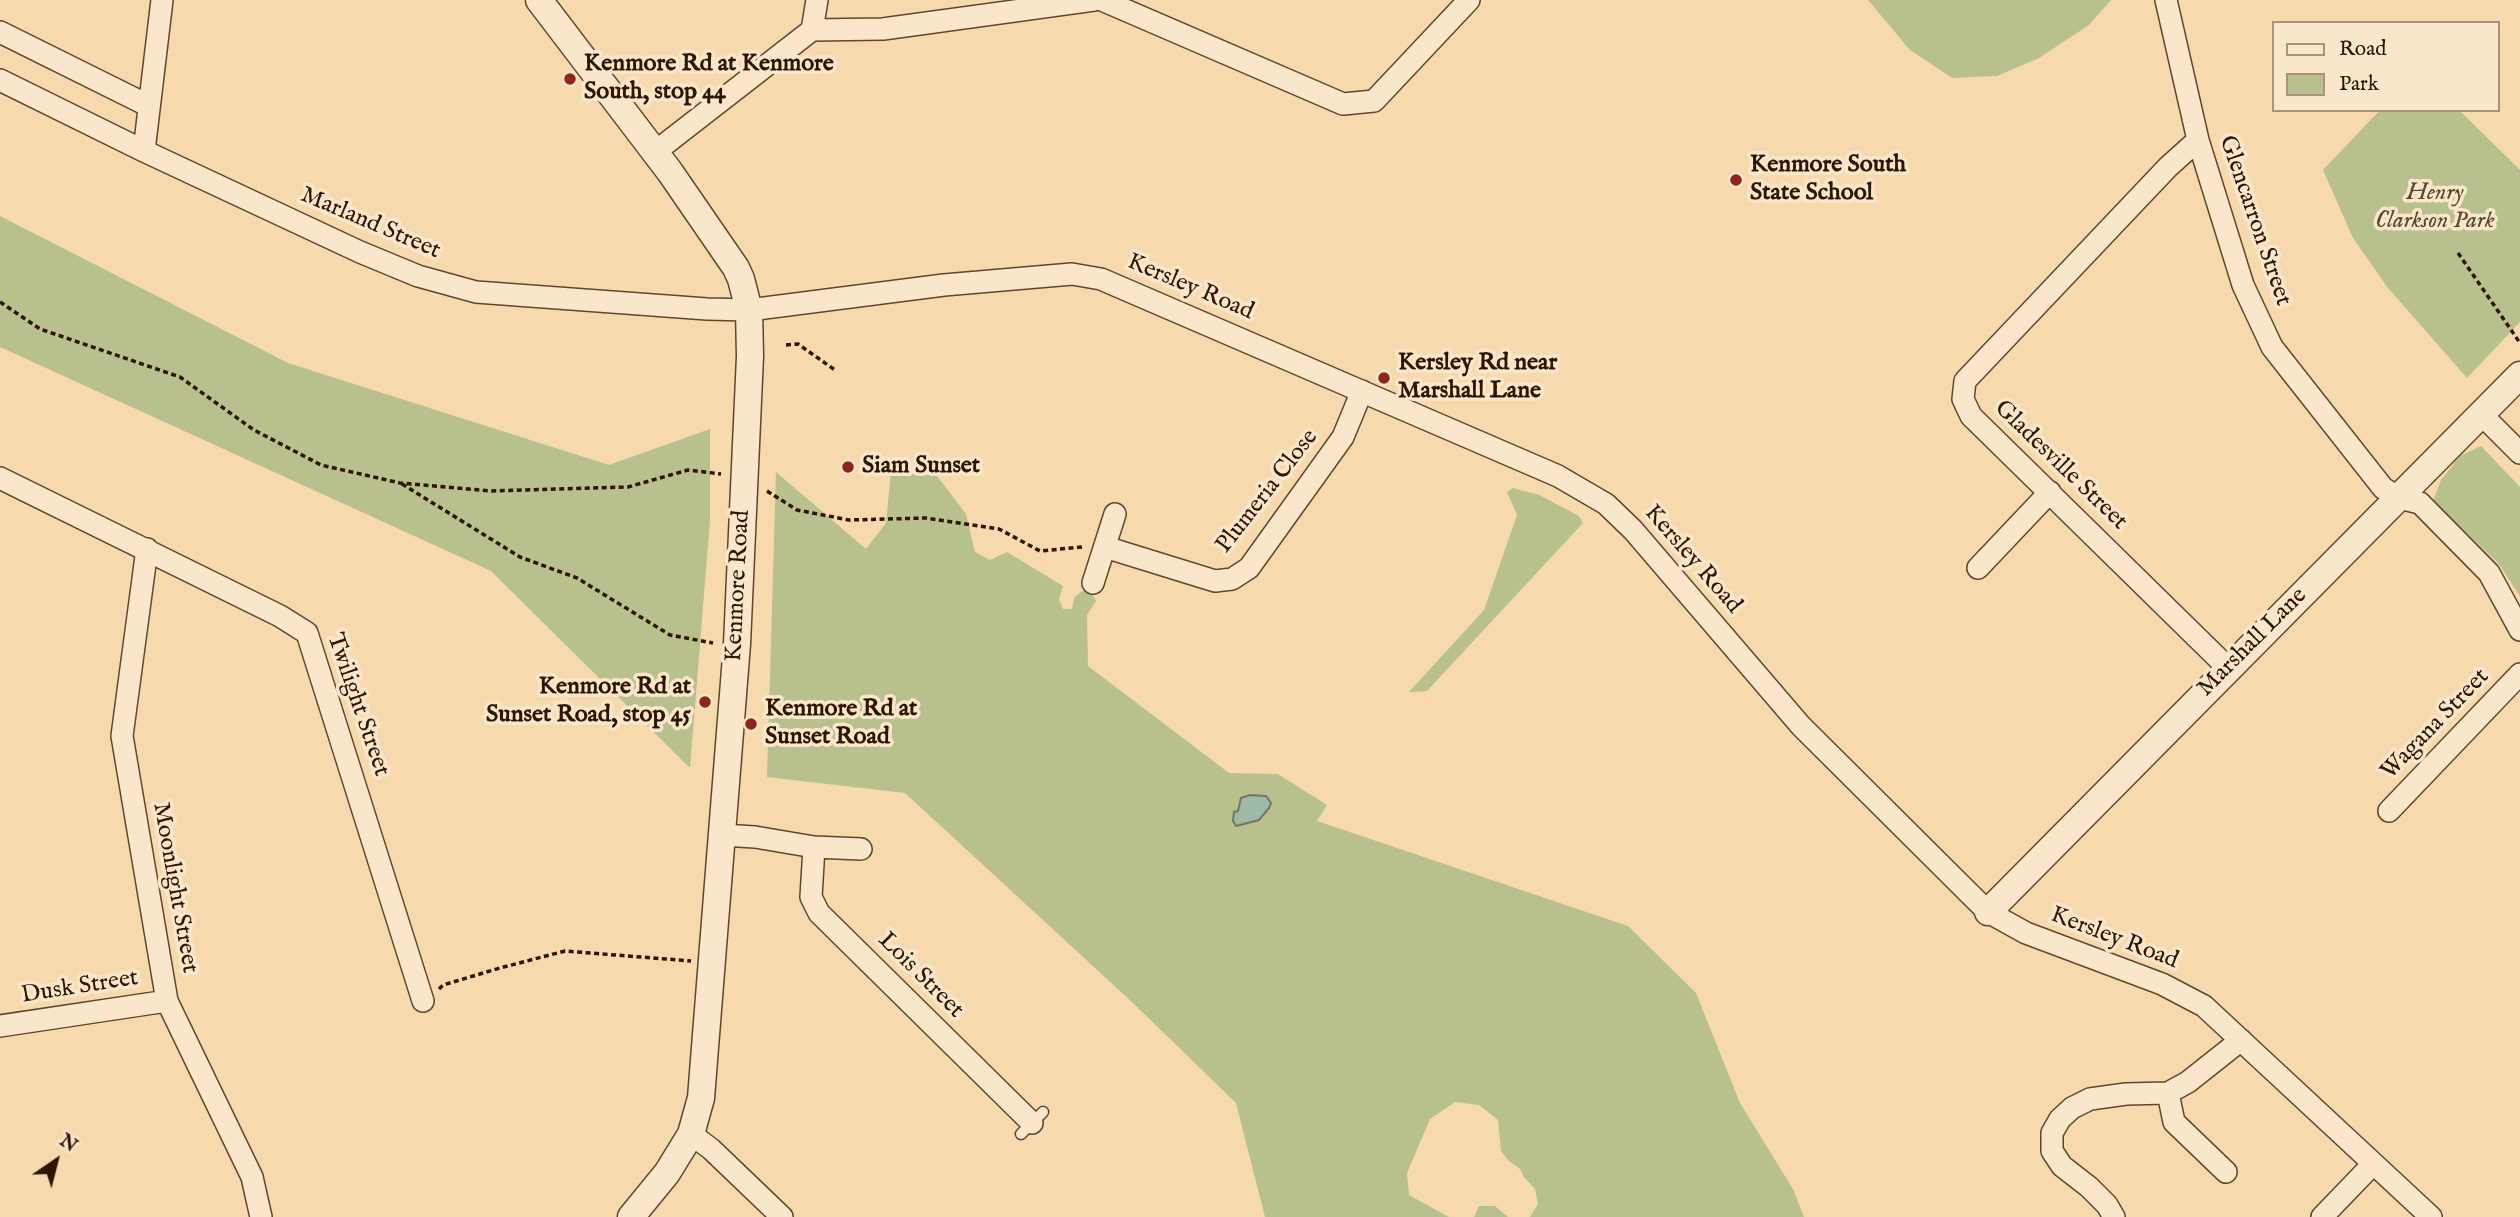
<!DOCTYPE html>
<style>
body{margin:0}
#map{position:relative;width:2520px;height:1217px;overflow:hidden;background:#f7d9ae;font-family:"IM FELL English",serif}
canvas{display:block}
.legend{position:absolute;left:2272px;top:21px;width:228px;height:91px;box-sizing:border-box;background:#fae6ca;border:2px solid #a89379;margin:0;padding:9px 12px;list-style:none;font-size:21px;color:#2d1600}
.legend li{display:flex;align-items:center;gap:14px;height:35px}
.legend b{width:35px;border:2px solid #a89379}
.north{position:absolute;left:21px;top:1126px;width:70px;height:70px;-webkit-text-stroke:5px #fae6ca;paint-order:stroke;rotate:35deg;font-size:19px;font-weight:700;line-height:28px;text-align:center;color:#2d1600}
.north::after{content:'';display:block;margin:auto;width:24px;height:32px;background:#2d1600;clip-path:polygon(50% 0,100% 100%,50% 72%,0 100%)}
</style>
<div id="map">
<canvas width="2520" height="1217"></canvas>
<ul class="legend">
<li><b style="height:9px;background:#fae6ca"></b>Road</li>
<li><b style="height:19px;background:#b8c08e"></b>Park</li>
</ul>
<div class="north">N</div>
</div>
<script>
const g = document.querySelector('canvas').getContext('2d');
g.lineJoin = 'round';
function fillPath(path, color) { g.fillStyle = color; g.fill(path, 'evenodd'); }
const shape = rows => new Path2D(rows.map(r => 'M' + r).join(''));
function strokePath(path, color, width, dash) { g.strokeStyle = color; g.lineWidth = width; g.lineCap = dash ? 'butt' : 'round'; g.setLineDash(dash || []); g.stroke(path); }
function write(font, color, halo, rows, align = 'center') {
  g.font = font + ' "IM FELL English",serif'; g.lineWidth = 7; g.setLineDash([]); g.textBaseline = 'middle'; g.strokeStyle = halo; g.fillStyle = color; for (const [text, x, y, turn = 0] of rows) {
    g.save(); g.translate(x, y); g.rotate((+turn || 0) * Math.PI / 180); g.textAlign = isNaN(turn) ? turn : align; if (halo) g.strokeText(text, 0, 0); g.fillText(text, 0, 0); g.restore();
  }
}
fillPath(shape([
 [1868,0,2111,0,2089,25,2039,58,1997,76,1952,78,1910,50],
 [2380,110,2459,110,2520,170,2520,322,2467,378,2388,288,2353,238,2323,170],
 [0,216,288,363,609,465,710,429,710,520,690,768,491,571,0,347],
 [2481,446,2520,487,2520,596,2498,563,2433,501,2441,480,2460,456],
 [891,471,937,476,966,514,975,552,990,560,1007,552,1063,586,1059,599,1063,609,1072,609,1074,598,1082,591,1091,592,1096,601,1087,615,1088,666,1229,773,1278,774,1327,805,1317,821,1628,926,1696,993,1740,1103,1793,1189,1804,1217,1530,1217,1538,1204,1535,1189,1524,1177,1520,1169,1509,1161,1501,1151,1498,1120,1479,1105,1455,1102,1430,1119,1407,1173,1409,1195,1449,1217,1265,1217,1236,1103,1133,1003,905,793,767,777,776,472,866,549,886,523],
 [1513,488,1539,495,1579,516,1583,523,1427,691,1409,692,1484,610,1517,515,1507,492],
 [1479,1206,1495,1206,1508,1217,1474,1217]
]), '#b8c08e');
const water = shape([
 [1250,795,1266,796,1271,803,1269,808,1259,820,1236,826,1233,821,1234,812,1238,811,1241,798,1250,795]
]);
fillPath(water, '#9dbaa9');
strokePath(water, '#707865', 2);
const service = shape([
 [1021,1134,1043,1112]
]);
const minor = shape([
 [1102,0,1343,104,1374,101,1469,0],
 [2166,0,2198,140,2243,285,2272,347,2383,488,2399,498,2420,503,2489,573,2520,630],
 [812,30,883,29,1094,0],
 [0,32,149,106],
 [0,80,144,151,360,252,418,276,476,292,707,309,749,310,944,285,1072,274,1101,279,1558,476,1606,504,1633,530,1801,726,1988,912,2026,933,2162,984,2204,1006,2431,1217],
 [2198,140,2168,167,1965,381,1963,399,1971,416,2228,668],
 [144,151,162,0],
 [655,152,812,30,817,0],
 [2481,414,2520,453],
 [0,478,280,616,307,633,423,1001],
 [1105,547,1215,581,1232,579,1249,568,1343,437,1362,391],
 [147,549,122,736,167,1001,252,1177,261,1217],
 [1978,568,2050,492],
 [1093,583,1115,514],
 [2389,811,2520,674],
 [721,835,755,837,814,847,861,849],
 [814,847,811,897,819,913,1032,1123],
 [0,1026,167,1001],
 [2168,1093,2174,1122,2226,1172],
 [691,1134,711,1149,782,1217],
 [2114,1217,2107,1205,2089,1187,2062,1166,2052,1151,2052,1133,2060,1119,2072,1108,2090,1099,2126,1094,2168,1093,2188,1082,2241,1040],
 [2322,1217,2373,1164]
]);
const tertiary = shape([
 [539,0,670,172,736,268,741,279,749,310,750,356,737,644,701,1098,691,1134,667,1173,631,1217],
 [1988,912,2520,375]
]);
strokePath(service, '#60472c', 13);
strokePath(minor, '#60472c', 24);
strokePath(tertiary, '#60472c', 29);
strokePath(shape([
 [2458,253,2520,343],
 [0,302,40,329,180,377,254,430,321,465,400,483,490,491,628,487,688,470,721,474],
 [786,345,798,344,835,370],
 [402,484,520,557,577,578,670,635,713,643],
 [767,491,797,510,849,520,926,518,999,529,1040,551,1082,547],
 [439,989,443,985,500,968,565,951,691,961]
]), '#2d1600', 3.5, [5, 3.5]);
strokePath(service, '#fae6ca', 10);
strokePath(minor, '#fae6ca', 21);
strokePath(tertiary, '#fae6ca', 26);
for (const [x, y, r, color] of [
 [570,79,7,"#8f2418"],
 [1736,180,7,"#8f2418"],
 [1384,378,7,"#8f2418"],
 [848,467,7,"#8f2418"],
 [705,702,7,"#8f2418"],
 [751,724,7,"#8f2418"]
]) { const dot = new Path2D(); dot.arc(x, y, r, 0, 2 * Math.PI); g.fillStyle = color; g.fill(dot); strokePath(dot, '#fae6ca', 2.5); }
write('bold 24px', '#2d1600', '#fae6ca', [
 ["Kenmore Rd at Kenmore",584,65],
 ["South, stop 44",584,93],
 ["Kenmore South",1750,166],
 ["State School",1750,194],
 ["Kersley Rd near",1398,364],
 ["Marshall Lane",1398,392],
 ["Siam Sunset",862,467],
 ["Kenmore Rd at",691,688,"right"],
 ["Sunset Road, stop 45",691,716,"right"],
 ["Kenmore Rd at",765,710],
 ["Sunset Road",765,738]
], 'left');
write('italic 24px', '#57492b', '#fae6ca', [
 ["Henry",2435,194],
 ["Clarkson Park",2435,222]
]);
write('24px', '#2d1600', '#fae6ca', [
 ["Glencarron Street",2254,221,71],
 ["Marland Street",370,224,23],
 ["Kersley Road",1190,288,23],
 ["Gladesville Street",2060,466,44],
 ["Plumeria Close",1268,492,-52],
 ["Kersley Road",1692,560,49],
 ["Kenmore Road",739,586,-87],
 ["Marshall Lane",2253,643,-45],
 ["Twilight Street",357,705,71],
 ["Wagana Street",2436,725,-46],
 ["Moonlight Street",174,888,80],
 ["Kersley Road",2114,939,21],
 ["Lois Street",920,976,45],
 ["Dusk Street",80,988,-9]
]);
</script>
